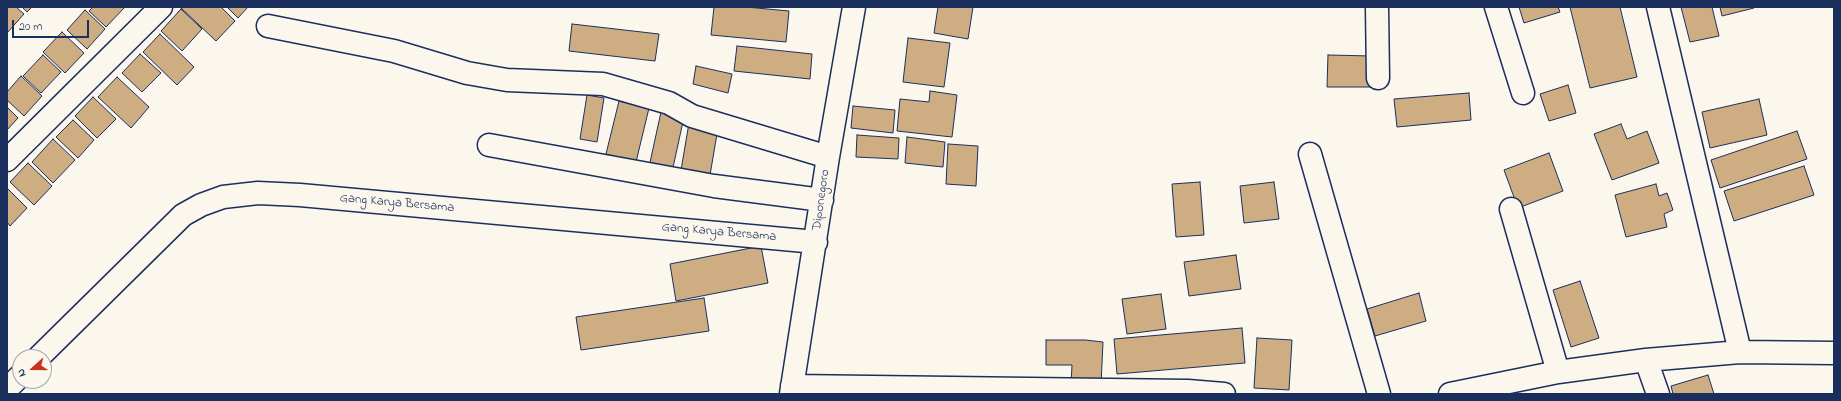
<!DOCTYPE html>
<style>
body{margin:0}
#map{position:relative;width:1841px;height:401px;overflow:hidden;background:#fbf7ec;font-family:"Indie Flower",sans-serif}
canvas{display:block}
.frame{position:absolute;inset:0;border:8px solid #1b2f5e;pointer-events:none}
.north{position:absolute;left:12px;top:349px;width:40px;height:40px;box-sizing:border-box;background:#fbf7ec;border:1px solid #a1a7b3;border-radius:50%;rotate:249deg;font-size:11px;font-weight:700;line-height:16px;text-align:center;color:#1b2f5e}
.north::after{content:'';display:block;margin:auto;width:14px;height:18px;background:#c8321e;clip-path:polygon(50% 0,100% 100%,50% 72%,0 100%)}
.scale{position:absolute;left:12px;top:20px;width:77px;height:18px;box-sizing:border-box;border:2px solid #1b2f5e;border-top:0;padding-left:5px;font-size:12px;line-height:14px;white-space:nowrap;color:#1b2f5e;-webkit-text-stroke:3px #fbf7ec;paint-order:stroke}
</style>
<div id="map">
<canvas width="1841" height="401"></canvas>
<div class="frame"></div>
<div class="north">N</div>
<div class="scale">20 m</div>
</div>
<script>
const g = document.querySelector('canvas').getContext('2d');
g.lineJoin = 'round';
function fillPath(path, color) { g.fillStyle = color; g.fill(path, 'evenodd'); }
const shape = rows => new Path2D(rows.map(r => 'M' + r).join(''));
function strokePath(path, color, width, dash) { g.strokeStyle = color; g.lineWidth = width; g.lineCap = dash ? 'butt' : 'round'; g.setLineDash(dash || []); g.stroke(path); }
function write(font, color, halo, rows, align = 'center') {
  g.font = font + ' "Indie Flower",sans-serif'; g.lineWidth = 3.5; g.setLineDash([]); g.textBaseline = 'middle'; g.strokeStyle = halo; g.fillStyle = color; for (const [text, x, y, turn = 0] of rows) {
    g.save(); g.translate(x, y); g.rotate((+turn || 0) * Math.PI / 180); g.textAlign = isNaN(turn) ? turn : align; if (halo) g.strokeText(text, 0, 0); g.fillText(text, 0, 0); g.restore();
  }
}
const building = shape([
 [7,7,16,7,24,14,7,33,7,7],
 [22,7,32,7,27,12,22,7],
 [93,7,125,7,106,27,89,11,93,7],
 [180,7,221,7,235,21,216,41,180,7],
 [227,7,248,7,238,18,227,7],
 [714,7,746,7,789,11,786,42,711,35,714,7],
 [938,7,973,7,968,39,934,33,938,7],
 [1519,7,1558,7,1560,12,1524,23,1519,7],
 [1570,7,1620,7,1637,77,1590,88,1570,7],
 [1681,7,1712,7,1719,36,1690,42,1681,7],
 [1720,7,1754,7,1754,8,1722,16,1720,7],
 [181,9,202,29,182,51,161,31,181,9],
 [85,10,105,29,87,49,67,30,85,10],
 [572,24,659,34,655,61,569,51,572,24],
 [62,32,84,53,65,73,43,52,62,32],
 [160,34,194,67,177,85,143,52,160,34],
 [908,38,950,43,944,87,903,82,908,38],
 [737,46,812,54,810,79,734,71,737,46],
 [140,54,161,73,142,92,122,73,140,54],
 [43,55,61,72,41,93,23,76,43,55],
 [1328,55,1372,56,1372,87,1327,87,1328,55],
 [696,66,732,74,728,93,693,84,696,66],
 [21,76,42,96,24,116,7,100,7,92,21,76],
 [117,77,149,107,131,128,98,97,117,77],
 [1568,85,1576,113,1549,121,1540,94,1568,85],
 [930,91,957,95,952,137,897,131,900,99,929,102,930,91],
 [1469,93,1471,120,1397,127,1394,99,1469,93],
 [587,95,604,98,597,142,580,139,587,95],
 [93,97,116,119,97,138,75,116,93,97],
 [1759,99,1767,135,1710,148,1702,112,1759,99],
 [619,101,649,108,636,162,606,154,619,101],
 [853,106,895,110,893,133,851,128,853,106],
 [7,107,18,118,7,130,7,107],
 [661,112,684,117,672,172,649,167,661,112],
 [73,120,94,140,78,158,56,137,73,120],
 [689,123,718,128,709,181,680,176,689,123],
 [1621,124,1627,139,1647,131,1659,163,1612,180,1594,134,1621,124],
 [1797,131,1807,159,1720,188,1711,160,1797,131],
 [857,135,899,138,898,159,856,157,857,135],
 [907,137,945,142,943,167,905,163,907,137],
 [53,139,75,160,53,183,32,162,53,139],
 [948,144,978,146,976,186,946,184,948,144],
 [1549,153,1563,191,1518,208,1504,170,1549,153],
 [28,163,52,186,34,205,10,182,28,163],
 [1804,166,1814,195,1734,221,1724,191,1804,166],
 [1200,182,1204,235,1176,237,1172,184,1200,182],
 [1274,182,1279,219,1244,223,1240,186,1274,182],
 [1656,184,1659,196,1667,193,1673,210,1664,214,1667,227,1626,237,1615,195,1656,184],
 [7,188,27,208,10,226,7,222,7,188],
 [761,246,768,283,676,301,670,264,761,246],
 [1236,255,1241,289,1189,296,1184,262,1236,255],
 [1580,281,1599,338,1571,347,1553,290,1580,281],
 [1419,293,1426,321,1375,336,1367,309,1419,293],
 [1161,294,1166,329,1127,334,1122,299,1161,294],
 [704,298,709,331,581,350,576,317,704,298],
 [1242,328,1245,363,1117,374,1114,339,1242,328],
 [1257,338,1292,340,1289,390,1254,388,1257,338],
 [1046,340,1085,340,1103,342,1101,385,1071,384,1072,365,1046,365,1046,340],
 [1708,375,1714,394,1673,394,1671,386,1708,375]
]);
fillPath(building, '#cfad82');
strokePath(building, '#1b2f5e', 1);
const minor = shape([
 [1377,7,1378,78],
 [1496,7,1523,93],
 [1658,7,1740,352],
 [268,26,394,51,467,73,507,80,603,84,669,103,692,116,828,157],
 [489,145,714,186,822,200],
 [1310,154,1379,394],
 [7,160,161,7],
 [1511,209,1558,372],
 [39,357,183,215,201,205,223,197,258,193,300,195,816,242],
 [1646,360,1658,394],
 [792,386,1188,391,1224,394],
 [7,389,20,376],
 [791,394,828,157,854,7],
 [1450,394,1558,372,1646,360,1740,352,1834,353]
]);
strokePath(minor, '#1b2f5e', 25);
strokePath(minor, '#fbf7ec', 22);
write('13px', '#1b2f5e', '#fbf7ec', [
 ["Diponegoro",822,200,-82],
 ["Gang Karya Bersama",397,204,5],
 ["Gang Karya Bersama",719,233,5]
]);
</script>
